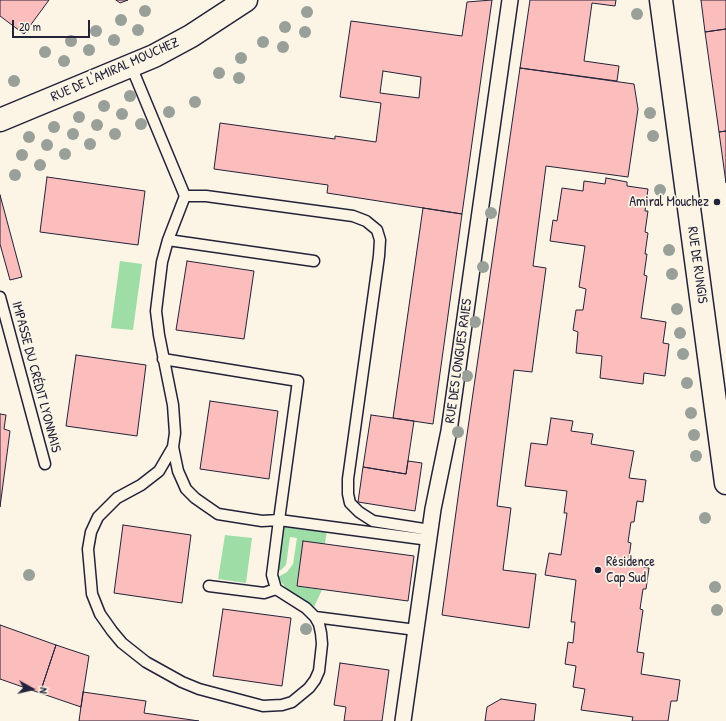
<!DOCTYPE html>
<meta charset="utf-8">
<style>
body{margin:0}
#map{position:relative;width:726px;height:721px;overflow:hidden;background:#fcf5e5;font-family:"Patrick Hand",sans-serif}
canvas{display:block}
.north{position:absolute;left:12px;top:669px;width:40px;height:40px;-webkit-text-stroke:3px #fcf5e5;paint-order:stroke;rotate:98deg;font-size:11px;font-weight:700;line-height:16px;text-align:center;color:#22223b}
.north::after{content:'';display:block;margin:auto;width:14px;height:18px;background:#22223b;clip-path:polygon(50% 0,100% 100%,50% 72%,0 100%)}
.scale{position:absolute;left:12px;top:20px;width:78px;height:18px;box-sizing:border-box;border:2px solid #22223b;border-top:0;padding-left:5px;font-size:12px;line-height:14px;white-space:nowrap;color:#22223b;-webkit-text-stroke:3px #fcf5e5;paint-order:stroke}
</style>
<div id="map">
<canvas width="726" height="721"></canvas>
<div class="north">N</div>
<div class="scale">20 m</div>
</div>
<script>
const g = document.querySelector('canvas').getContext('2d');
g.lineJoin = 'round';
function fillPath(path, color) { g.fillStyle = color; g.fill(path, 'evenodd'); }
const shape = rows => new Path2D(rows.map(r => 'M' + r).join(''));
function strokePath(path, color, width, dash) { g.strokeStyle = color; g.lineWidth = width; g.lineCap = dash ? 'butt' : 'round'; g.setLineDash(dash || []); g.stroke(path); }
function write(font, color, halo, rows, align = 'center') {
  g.font = font + ' "Patrick Hand",sans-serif'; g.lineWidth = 3.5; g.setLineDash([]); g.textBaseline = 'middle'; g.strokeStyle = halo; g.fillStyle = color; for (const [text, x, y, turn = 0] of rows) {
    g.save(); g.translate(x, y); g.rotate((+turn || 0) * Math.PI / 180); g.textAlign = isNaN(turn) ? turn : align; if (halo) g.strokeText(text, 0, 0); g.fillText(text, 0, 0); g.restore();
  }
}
fillPath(shape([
 [120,261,142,264,133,330,111,328],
 [283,525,327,530,325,544,303,541,297,586,322,590,314,607,310,604,308,606,287,589,282,583,278,577,287,572,293,564,297,538,290,537,286,565,281,570,277,571],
 [225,535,252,538,246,583,218,579]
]), '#9edea6');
const building = shape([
 [0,0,49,0,24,34,0,16,0,0],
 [116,0,128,0,120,3,116,0],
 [492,0,462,214,327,193,328,185,214,169,220,123,335,139,335,136,376,142,381,103,340,97,351,21,462,36,467,2,492,0],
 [383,71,421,77,419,98,380,93,383,71],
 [530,0,616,0,615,6,592,3,584,61,619,66,617,81,520,68,530,0],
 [701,0,726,0,726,29,705,32,701,0],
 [726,29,726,131,719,132,705,32,726,29],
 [520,68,634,84,638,109,628,177,546,166,533,266,546,268,532,372,514,370,497,506,511,508,503,570,536,574,529,628,442,615,459,490,520,68],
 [726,131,726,183,719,132,726,131],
 [47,177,145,191,138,245,40,232,47,177],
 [606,178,627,182,627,186,648,189,645,211,648,211,645,232,648,233,645,254,647,254,644,275,647,276,641,318,666,322,663,343,669,344,665,376,644,373,643,384,600,378,602,356,576,353,578,332,573,330,576,310,583,310,586,289,579,287,585,246,550,241,553,220,557,221,562,188,583,191,584,181,605,184,606,178],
 [0,195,22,277,10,280,0,244,0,195],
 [423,208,462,214,433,424,393,418,423,208],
 [187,261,254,271,244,339,176,330,187,261],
 [76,355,146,365,137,436,66,426,76,355],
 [210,401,278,411,269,479,200,469,210,401],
 [0,414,6,415,4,429,10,431,0,507,0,414],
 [371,415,414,421,406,474,363,467,371,415],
 [551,418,573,421,571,431,593,434,591,444,634,451,629,478,646,480,643,502,637,501,634,522,631,522,628,542,631,543,628,564,649,568,646,589,643,589,640,609,643,610,637,652,644,653,641,674,680,680,677,701,671,701,668,721,632,721,633,717,581,710,585,689,573,687,576,666,565,664,568,642,573,643,575,622,571,622,576,580,545,575,549,553,561,555,567,513,564,513,567,491,525,486,531,443,547,445,551,418],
 [408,461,422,463,415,511,358,502,363,467,406,474,408,461],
 [123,525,191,535,182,603,114,593,123,525],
 [303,541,414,556,408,601,297,586,303,541],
 [223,609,291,618,282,686,213,676,223,609],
 [0,625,56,645,40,693,0,679,0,625],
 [56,645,89,656,81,707,40,693,56,645],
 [340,663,389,670,382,721,344,721,346,707,334,705,340,663],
 [83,692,146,701,144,713,199,721,79,721,83,692],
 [501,699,536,704,534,721,485,721,487,707,501,699]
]);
fillPath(building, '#fbbebc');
strokePath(building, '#22223b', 1);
const service = shape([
 [131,66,185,196,168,240,162,262,156,311,159,335,173,405,175,433,173,447,159,471,141,485,117,498,98,517,91,532,88,549,92,594,100,614,112,631,122,643,146,662,182,682,199,689,263,706,282,705,292,702,309,688,315,680,319,671,322,644,321,633,319,624,315,617],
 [185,196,206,196,353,216,366,221,377,230,380,240,379,256,348,479,348,494,350,503,359,512,373,521,430,530],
 [168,240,314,261],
 [0,297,45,464],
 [163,359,298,381,279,520,262,521,218,514,205,505,195,498,186,489,178,471,173,447],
 [209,586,264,593,276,589,306,608,315,617,416,630],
 [276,589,272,575,279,520,429,540]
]);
const pedestrian = shape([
 [403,721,433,509,449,431,510,0]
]);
const tertiary = shape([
 [661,0,726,483],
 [0,120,154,56,191,36,246,0]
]);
strokePath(service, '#22223b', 13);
strokePath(pedestrian, '#22223b', 18);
strokePath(tertiary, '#22223b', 25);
strokePath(service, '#fcf5e5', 10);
strokePath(pedestrian, '#fcf5e5', 15);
strokePath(tertiary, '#fcf5e5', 22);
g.fillStyle = '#98a099';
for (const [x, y] of [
 [145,11],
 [307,12],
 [637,14],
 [121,20],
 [285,27],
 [138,30],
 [96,31],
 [305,32],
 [114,40],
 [71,41],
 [263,42],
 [283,47],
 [89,50],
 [45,52],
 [241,58],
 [64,61],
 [219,73],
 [239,78],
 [14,81],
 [130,96],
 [195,102],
 [104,106],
 [169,112],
 [650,113],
 [122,114],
 [79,117],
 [141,124],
 [97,125],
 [54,127],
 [73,134],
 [115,134],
 [653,136],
 [29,137],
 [90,144],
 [47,145],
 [65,154],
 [22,155],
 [40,165],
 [15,175],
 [660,190],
 [491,213],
 [669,250],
 [483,267],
 [672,274],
 [677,309],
 [475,322],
 [680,333],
 [683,354],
 [467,376],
 [687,383],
 [691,413],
 [458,432],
 [694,435],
 [696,456],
 [705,518],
 [29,575],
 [715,587],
 [717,610],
 [306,629]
]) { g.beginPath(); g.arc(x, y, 6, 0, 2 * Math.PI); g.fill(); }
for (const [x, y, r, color] of [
 [717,202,4,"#22223b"],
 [598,570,4,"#22223b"]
]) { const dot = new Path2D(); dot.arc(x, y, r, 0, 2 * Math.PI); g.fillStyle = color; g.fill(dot); strokePath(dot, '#fcf5e5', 1.5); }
write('14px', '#22223b', '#fcf5e5', [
 ["RUE DE L'AMIRAL MOUCHEZ",115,70,-24],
 ["RUE DE RUNGIS",697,265,82],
 ["RUE DES LONGUES RAIES",459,361,-82],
 ["IMPASSE DU CRÉDIT LYONNAIS",36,377,75]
]);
write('14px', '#22223b', '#fcf5e5', [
 ["Amiral Mouchez",709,202],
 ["Résidence",606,562,"left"],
 ["Cap Sud",606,578,"left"]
], 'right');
</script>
